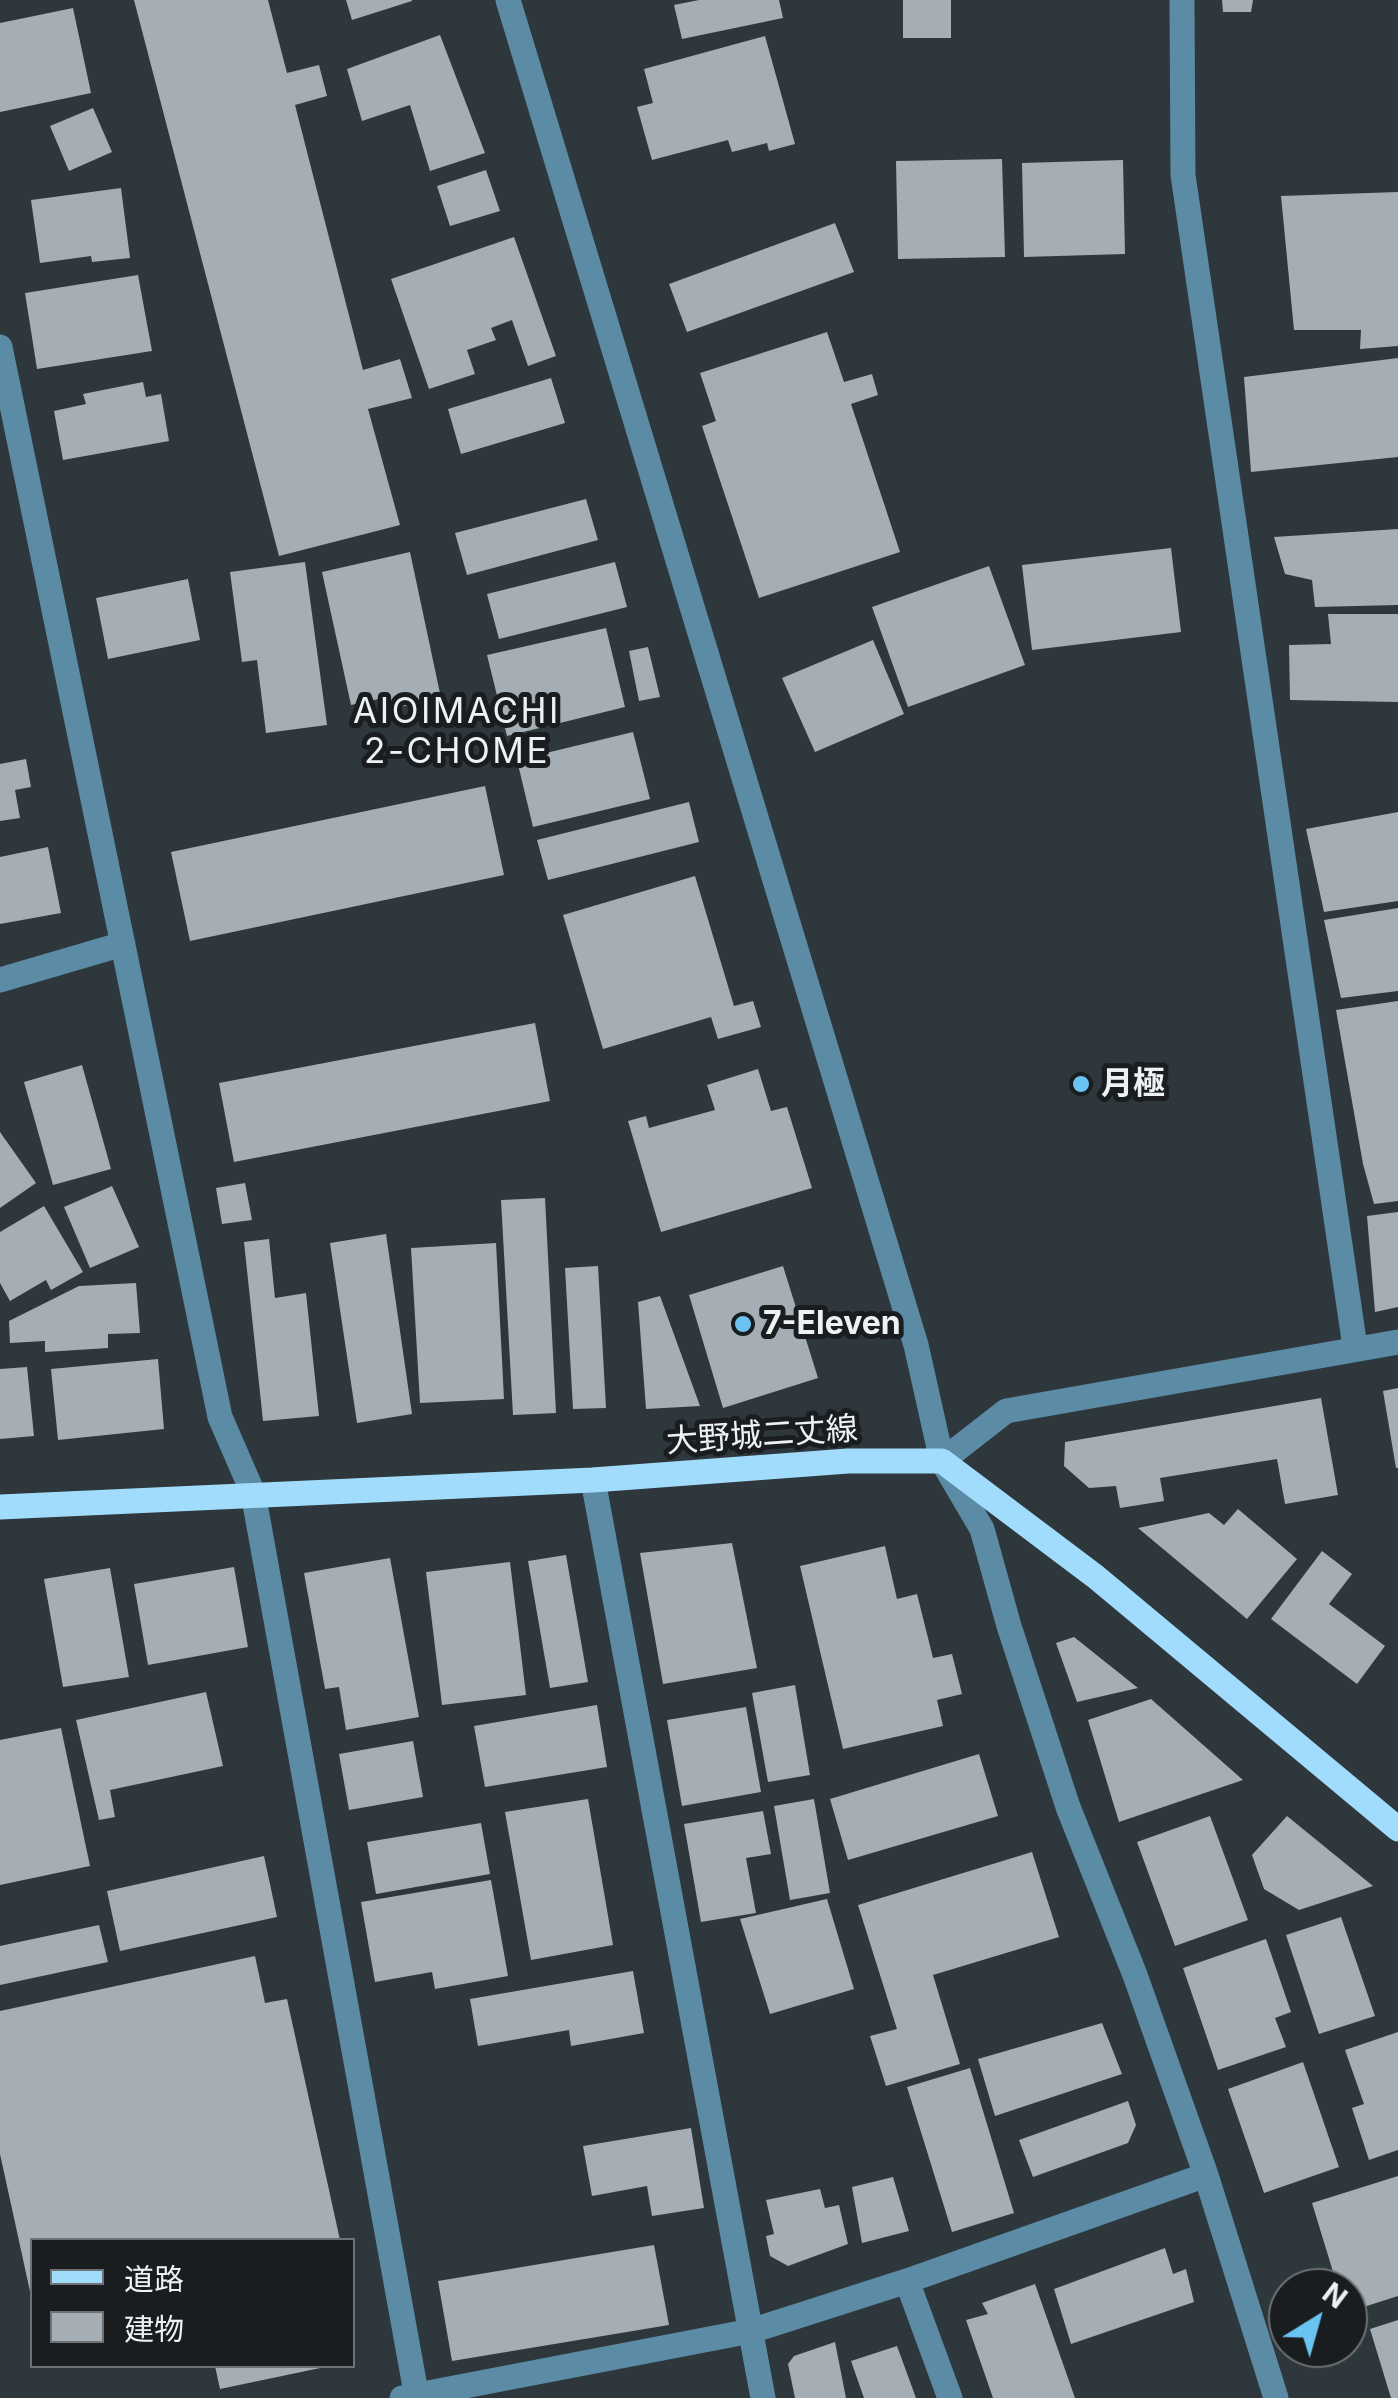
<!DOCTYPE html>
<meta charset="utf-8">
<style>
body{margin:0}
#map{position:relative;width:1398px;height:2398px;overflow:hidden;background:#2e373b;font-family:Inter,"Noto Sans JP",sans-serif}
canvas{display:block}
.legend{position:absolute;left:30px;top:2238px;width:325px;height:130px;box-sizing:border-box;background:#1a1d20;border:2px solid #6e7275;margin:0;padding:12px 18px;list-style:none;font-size:30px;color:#ecf1f4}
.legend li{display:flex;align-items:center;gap:20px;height:50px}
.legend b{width:50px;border:2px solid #6e7275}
.north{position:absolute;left:1268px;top:2268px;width:100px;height:100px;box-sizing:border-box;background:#1a1d20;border:2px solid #6e7275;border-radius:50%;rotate:37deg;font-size:28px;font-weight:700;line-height:40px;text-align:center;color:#ecf1f4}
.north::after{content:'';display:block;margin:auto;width:35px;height:45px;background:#6ac3f1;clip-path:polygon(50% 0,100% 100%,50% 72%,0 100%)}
</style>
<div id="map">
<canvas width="1398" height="2398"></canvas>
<ul class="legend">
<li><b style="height:12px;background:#a2dcfc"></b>道路</li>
<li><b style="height:28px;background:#a4aeb4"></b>建物</li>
</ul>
<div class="north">N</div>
</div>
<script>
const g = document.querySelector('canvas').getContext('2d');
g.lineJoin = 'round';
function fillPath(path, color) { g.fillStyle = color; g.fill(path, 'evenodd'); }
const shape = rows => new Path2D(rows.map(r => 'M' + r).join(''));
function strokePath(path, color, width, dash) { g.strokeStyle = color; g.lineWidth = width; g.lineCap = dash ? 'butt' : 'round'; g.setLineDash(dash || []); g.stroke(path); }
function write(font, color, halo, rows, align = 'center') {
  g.font = font + ' Inter,"Noto Sans JP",sans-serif'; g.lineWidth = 10; g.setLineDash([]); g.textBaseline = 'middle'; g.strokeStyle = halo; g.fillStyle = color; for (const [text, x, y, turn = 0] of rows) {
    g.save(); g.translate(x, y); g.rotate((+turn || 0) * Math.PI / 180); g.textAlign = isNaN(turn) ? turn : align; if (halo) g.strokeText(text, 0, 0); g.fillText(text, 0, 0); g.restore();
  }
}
fillPath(shape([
 [134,0,268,0,287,73,319,65,327,96,295,105,363,370,400,359,412,398,368,409,400,525,279,556],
 [346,0,412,0,412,1,352,20],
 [699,0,779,0,783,18,682,39,674,5],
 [903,0,951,0,951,38,903,38],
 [1222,0,1253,0,1251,12,1223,12],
 [73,8,91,93,0,112,0,23],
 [440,35,485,153,430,171,410,105,362,121,347,69],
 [765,36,795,144,769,151,767,143,732,152,728,140,652,160,637,107,653,103,644,69],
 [93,108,112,152,69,171,50,126],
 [1002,159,1005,257,898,259,896,161],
 [1123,160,1125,254,1024,257,1022,163],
 [486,170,500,211,450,226,437,186],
 [121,188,130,258,92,262,91,256,40,263,31,200],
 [1398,192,1398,346,1360,349,1361,330,1294,330,1281,196],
 [835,223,854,272,687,332,669,284],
 [514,237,556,356,528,366,512,320,491,328,496,340,467,350,475,374,429,389,391,279],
 [138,275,152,351,37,369,25,293],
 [827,332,844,382,872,374,878,395,851,404,900,552,759,598,702,426,716,421,700,373],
 [1398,358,1398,457,1251,472,1244,377],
 [551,378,565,423,461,454,448,409],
 [143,382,146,397,161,394,169,441,63,460,54,411,86,404,83,394],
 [586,499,598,540,467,575,455,533],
 [1398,529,1398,605,1315,607,1312,580,1285,574,1274,537],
 [1171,548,1181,632,1032,650,1022,565],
 [410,552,441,698,391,709,388,697,351,705,322,572],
 [305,562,327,725,266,733,257,660,242,662,230,572],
 [615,562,627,607,499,639,487,594],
 [989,566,1025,665,908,707,872,607],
 [188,579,200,640,108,659,96,598],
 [1328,614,1398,614,1398,702,1290,700,1289,645,1331,644],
 [606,628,625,707,507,736,487,655],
 [873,640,904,714,815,752,782,678],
 [648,647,660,697,639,701,629,651],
 [633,732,650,799,533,827,517,760],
 [26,759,31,787,15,790,20,818,0,821,0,764],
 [485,786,504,875,190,941,171,852],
 [689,802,699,842,548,880,537,840],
 [1398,812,1398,901,1324,912,1306,829],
 [48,847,61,913,0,924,0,857],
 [695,876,734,1006,753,1001,761,1027,718,1039,711,1017,603,1049,563,915],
 [1398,908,1398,991,1341,998,1324,920],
 [1398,1001,1398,1201,1374,1204,1363,1164,1336,1010],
 [535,1023,550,1101,234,1162,219,1083],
 [82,1065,111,1169,53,1185,24,1082],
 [758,1069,771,1111,787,1107,812,1188,661,1232,628,1121,646,1116,649,1128,715,1110,707,1085],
 [0,1132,36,1183,0,1208],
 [245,1183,252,1220,222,1224,216,1188],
 [112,1186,139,1247,90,1268,64,1207],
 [545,1198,556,1413,513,1415,501,1200],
 [44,1206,83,1272,51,1290,46,1280,10,1301,0,1283,0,1232],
 [1398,1212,1398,1307,1375,1312,1367,1216],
 [386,1234,412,1414,357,1423,330,1243],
 [269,1239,275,1298,306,1293,319,1416,263,1421,244,1242],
 [496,1243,504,1399,420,1403,411,1248],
 [598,1266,606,1408,573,1409,565,1268],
 [783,1266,818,1378,723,1408,689,1295],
 [136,1283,140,1333,108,1334,108,1348,45,1352,45,1341,10,1343,9,1321,79,1286],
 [660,1296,700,1406,646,1409,638,1302],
 [158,1359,164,1429,58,1440,51,1369],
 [27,1367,34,1436,0,1439,0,1369],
 [1398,1388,1398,1468,1396,1468,1383,1391],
 [1321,1398,1338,1495,1285,1504,1277,1459,1160,1478,1164,1501,1120,1508,1116,1486,1089,1488,1064,1466,1065,1442],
 [1238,1509,1297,1559,1247,1619,1138,1528,1209,1513,1224,1525],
 [732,1543,757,1668,663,1684,640,1553],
 [885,1546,897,1599,917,1594,933,1658,952,1654,962,1694,937,1700,943,1726,843,1749,800,1566],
 [1322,1551,1352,1574,1329,1604,1385,1646,1357,1684,1271,1619],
 [566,1555,588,1682,550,1688,528,1561],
 [390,1558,419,1717,346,1730,339,1687,325,1689,304,1573],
 [510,1562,526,1695,442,1705,426,1572],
 [234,1567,248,1647,148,1665,134,1584],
 [110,1568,129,1677,63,1687,44,1579],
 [1074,1637,1138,1688,1077,1702,1056,1643],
 [795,1685,810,1775,768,1782,752,1693],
 [206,1692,223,1766,110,1790,115,1817,99,1820,76,1720],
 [1151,1699,1243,1780,1119,1822,1088,1720],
 [597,1705,607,1767,485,1787,474,1726],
 [746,1707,761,1792,682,1806,667,1720],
 [61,1728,90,1866,0,1885,0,1740],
 [413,1741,423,1797,349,1810,339,1754],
 [979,1754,998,1816,848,1860,830,1799],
 [588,1799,613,1945,531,1960,505,1812],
 [814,1799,830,1893,790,1900,774,1806],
 [763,1811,771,1854,746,1858,756,1913,701,1922,684,1824],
 [1210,1816,1248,1920,1175,1946,1137,1842],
 [1287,1816,1373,1886,1299,1910,1264,1889,1252,1855],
 [481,1823,490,1874,376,1894,367,1842],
 [1032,1852,1059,1937,933,1975,960,2064,886,2086,870,2036,897,2029,858,1905],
 [264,1856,277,1917,120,1951,107,1891],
 [491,1880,508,1976,435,1989,432,1972,375,1982,361,1902],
 [827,1899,854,1989,770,2014,740,1919],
 [1341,1917,1375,2016,1319,2034,1286,1935],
 [99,1925,108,1962,0,1985,0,1946],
 [1266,1939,1291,2012,1275,2018,1286,2047,1218,2070,1183,1968],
 [255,1956,265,2003,287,1999,340,2240,32,2240,31,2296,0,2154,0,2011],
 [633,1971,644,2033,571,2046,569,2030,478,2046,470,1999],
 [1102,2023,1122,2074,995,2116,978,2059],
 [1398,2032,1398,2150,1369,2160,1352,2108,1364,2104,1345,2050],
 [1303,2062,1339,2167,1264,2193,1228,2089],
 [970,2068,1014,2213,952,2232,907,2087],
 [1128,2101,1136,2125,1128,2143,1033,2177,1019,2140],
 [691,2128,704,2208,652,2216,647,2186,592,2196,583,2146],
 [1398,2176,1398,2296,1348,2312,1348,2288,1338,2288,1312,2203],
 [893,2177,909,2231,862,2243,852,2187],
 [820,2189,825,2208,839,2205,848,2244,788,2266,770,2256,766,2236,774,2234,766,2200],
 [654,2245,669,2325,452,2361,438,2281],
 [1165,2248,1173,2274,1186,2269,1194,2302,1071,2344,1054,2289],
 [1035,2284,1075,2398,993,2398,966,2320,988,2314,982,2303],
 [1398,2320,1398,2398,1391,2398,1370,2329],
 [835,2342,846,2398,795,2398,788,2364,794,2356],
 [897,2346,916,2398,864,2398,851,2361],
 [215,2366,324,2366,325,2367,220,2389]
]), '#a4aeb4');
strokePath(shape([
 [508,0,916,1345,942,1461,982,1529,1009,1626,1068,1807,1135,1975,1206,2175,1276,2398],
 [1182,0,1183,175,1355,1347],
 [0,347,220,1417,253,1493,417,2398],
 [0,980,123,944],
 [942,1461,1006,1411,1398,1342],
 [593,1480,763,2398],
 [907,2281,950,2398],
 [402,2398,751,2331,907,2281,1206,2175]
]), '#5b8ba5', 25);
strokePath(shape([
 [0,1507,593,1480,848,1461,942,1461,1096,1577,1398,1829]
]), '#a2dcfc', 25);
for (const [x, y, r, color] of [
 [1081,1084,10,"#6ac3f1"],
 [743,1324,10,"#6ac3f1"]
]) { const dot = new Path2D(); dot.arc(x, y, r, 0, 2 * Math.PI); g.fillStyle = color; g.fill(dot); strokePath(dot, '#1a1d20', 4); }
write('bold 32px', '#ecf1f4', '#1a1d20', [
 ["月極",1101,1084],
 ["7-Eleven",763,1324]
], 'left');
write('32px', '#ecf1f4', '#1a1d20', [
 ["大野城二丈線",762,1436,-4]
]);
g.letterSpacing = '2.5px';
write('35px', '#ecf1f4', '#1a1d20', [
 ["AIOIMACHI",457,712],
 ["2-CHOME",457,752]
]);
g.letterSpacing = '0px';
</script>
